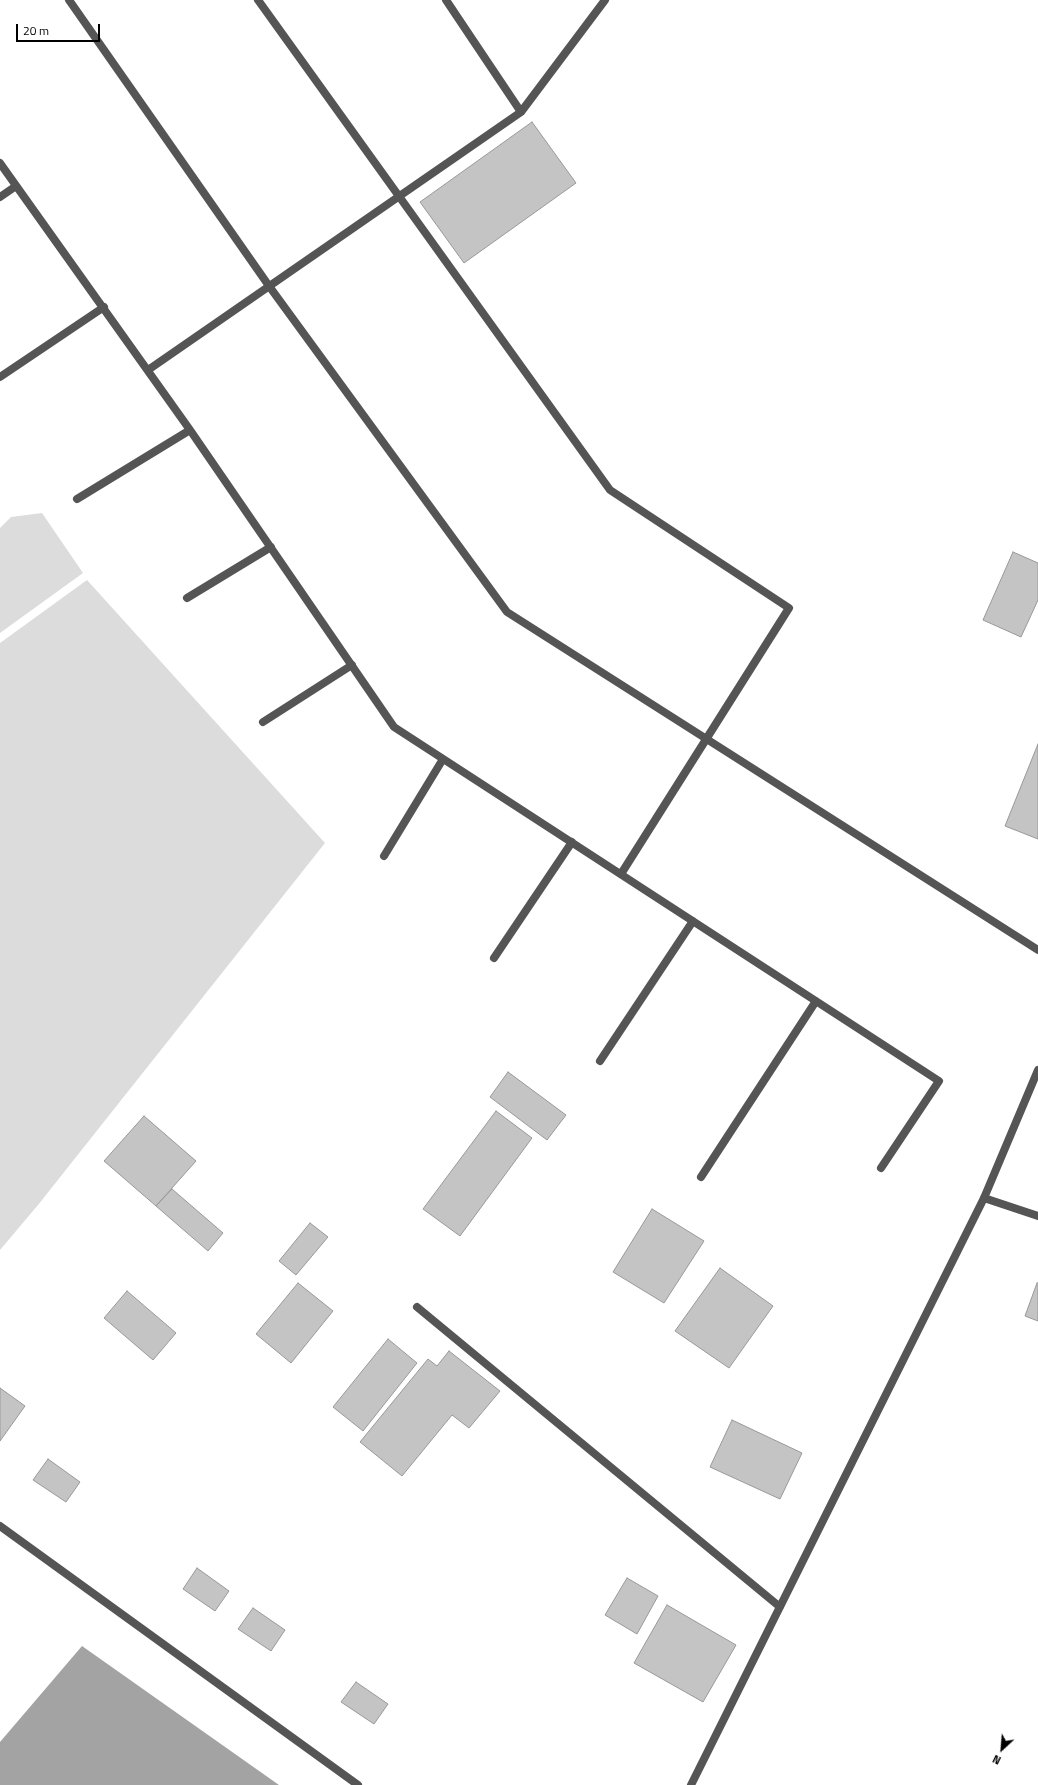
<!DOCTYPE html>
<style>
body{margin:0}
#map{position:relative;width:1038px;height:1785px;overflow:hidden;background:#fff;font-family:"Titillium Web",sans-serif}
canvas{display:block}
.north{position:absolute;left:982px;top:1729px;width:40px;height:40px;-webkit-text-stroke:3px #fff;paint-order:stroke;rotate:206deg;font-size:11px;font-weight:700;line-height:16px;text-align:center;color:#000}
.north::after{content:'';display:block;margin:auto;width:14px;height:18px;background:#000;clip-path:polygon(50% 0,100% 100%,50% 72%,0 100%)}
.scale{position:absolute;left:16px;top:24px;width:84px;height:18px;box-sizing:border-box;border:2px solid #000;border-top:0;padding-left:5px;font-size:12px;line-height:14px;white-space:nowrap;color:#000;-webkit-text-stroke:3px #fff;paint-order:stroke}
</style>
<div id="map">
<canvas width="1038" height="1785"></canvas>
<div class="north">N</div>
<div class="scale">20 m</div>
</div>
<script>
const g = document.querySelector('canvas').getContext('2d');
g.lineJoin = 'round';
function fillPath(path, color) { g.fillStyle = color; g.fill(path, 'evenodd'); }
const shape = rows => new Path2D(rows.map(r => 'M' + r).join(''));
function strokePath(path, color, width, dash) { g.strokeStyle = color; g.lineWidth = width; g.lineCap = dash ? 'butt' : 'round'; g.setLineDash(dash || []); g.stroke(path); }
fillPath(shape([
 [42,513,83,573,0,633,0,528,11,517],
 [87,580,325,843,38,1205,0,1250,0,643]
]), '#dcdcdc');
fillPath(shape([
 [82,1646,279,1785,0,1785,0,1742]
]), '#a3a3a3');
const building = shape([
 [532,122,576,183,464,263,420,202,532,122],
 [1013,552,1038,563,1038,600,1021,637,983,620,1013,552],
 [1038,744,1038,839,1005,826,1038,744],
 [508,1072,566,1115,547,1140,490,1097,508,1072],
 [496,1111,532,1138,460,1236,423,1209,496,1111],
 [144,1116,196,1161,156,1206,104,1161,144,1116],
 [172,1189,223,1233,208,1251,156,1206,172,1189],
 [652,1209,704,1241,664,1303,613,1272,652,1209],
 [310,1223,328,1237,296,1275,279,1261,310,1223],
 [720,1268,773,1306,729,1368,675,1331,720,1268],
 [298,1283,333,1311,291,1363,256,1334,298,1283],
 [1037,1283,1038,1283,1038,1321,1025,1316,1037,1283],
 [127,1291,176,1333,153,1360,104,1318,127,1291],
 [388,1339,417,1363,363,1431,333,1407,388,1339],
 [449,1351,500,1391,469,1428,452,1415,402,1476,360,1442,428,1359,437,1366,449,1351],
 [0,1388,25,1406,0,1441,0,1388],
 [732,1420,802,1453,780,1499,710,1467,732,1420],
 [48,1459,80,1482,66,1502,33,1480,48,1459],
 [197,1568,229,1591,215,1611,183,1589,197,1568],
 [627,1578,658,1596,637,1634,605,1615,627,1578],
 [667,1605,736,1645,703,1702,634,1663,667,1605],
 [253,1608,285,1630,271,1651,238,1629,253,1608],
 [356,1682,388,1704,374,1724,341,1702,356,1682]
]);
fillPath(building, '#c4c4c4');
strokePath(building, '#999', 1);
strokePath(shape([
 [417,1307,780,1607],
 [0,1526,358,1785],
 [691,1785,984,1198,1038,1070]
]), '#555', 8);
strokePath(shape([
 [69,0,269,286,507,612,1038,950],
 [258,0,610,490,789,608,621,874],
 [446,0,521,112],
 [0,163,190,430,394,727,939,1081,881,1168],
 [0,197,16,186],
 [148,370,521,112,605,0],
 [0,377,104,307],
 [77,499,190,430],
 [187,598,271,547],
 [263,722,352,665],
 [384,856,443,759],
 [494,958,572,842],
 [600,1061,693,921],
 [701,1177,816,1001],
 [984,1198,1038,1216]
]), '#555', 8);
</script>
